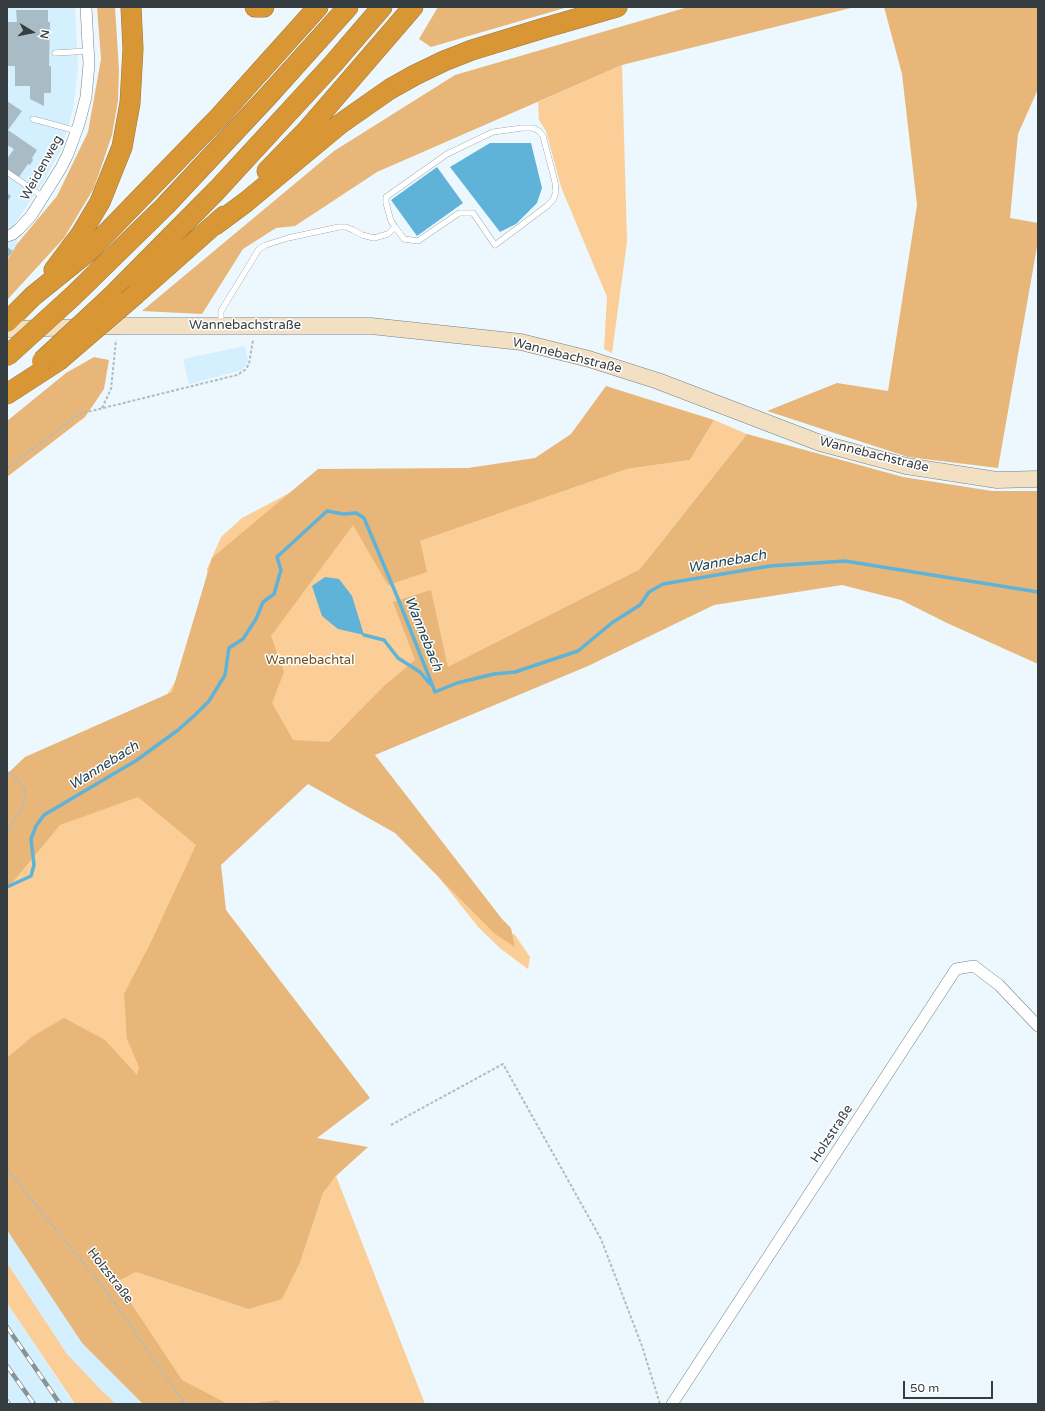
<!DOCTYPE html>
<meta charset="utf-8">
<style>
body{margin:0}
#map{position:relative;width:1045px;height:1411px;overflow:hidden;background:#ecf8fd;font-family:"Varela Round",sans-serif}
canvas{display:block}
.frame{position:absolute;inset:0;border:8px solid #363d41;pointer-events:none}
.north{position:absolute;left:12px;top:12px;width:40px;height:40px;-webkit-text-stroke:3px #fff;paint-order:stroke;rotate:100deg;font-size:11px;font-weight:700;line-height:16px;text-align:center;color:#363d41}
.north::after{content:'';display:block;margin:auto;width:14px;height:18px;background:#363d41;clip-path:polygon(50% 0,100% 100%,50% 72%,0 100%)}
.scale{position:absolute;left:903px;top:1381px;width:90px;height:18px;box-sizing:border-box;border:2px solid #363d41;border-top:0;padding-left:5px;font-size:12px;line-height:14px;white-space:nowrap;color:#363d41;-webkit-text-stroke:3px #fff;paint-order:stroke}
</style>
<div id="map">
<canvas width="1045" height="1411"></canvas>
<div class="frame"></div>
<div class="north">N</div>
<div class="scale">50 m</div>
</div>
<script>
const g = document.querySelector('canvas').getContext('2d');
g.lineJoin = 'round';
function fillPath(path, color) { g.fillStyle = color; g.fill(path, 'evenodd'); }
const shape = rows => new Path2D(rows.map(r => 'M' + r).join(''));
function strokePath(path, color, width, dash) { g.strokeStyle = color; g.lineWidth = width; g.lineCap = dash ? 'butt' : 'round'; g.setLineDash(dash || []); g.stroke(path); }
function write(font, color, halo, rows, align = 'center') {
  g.font = font + ' "Varela Round",sans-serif'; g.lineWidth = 3; g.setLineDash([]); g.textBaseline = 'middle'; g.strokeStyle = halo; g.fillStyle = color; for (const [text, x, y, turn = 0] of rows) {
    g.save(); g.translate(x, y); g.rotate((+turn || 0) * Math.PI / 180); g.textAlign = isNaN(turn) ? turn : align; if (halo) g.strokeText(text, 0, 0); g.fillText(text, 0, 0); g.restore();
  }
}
fillPath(shape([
 [7,7,75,7,78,69,73,110,61,150,43,182,16,222,17,244,7,261],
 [245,346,248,361,242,370,189,384,183,359],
 [7,1230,82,1343,143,1404,116,1404,101,1390,67,1354,7,1263],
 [7,1303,68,1395,75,1404,7,1404]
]), '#d4effd');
fillPath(shape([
 [622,65,627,242,612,353,604,349,607,297,561,187,546,131,539,120,538,102],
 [714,420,747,434,640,569,448,668,431,591,435,687,366,751,503,930,515,935,530,957,528,969,501,949,479,928,436,874,395,829,312,779,217,846,183,1084,7,1078,7,847,165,698,212,622,207,569,221,537,242,518,327,473,420,541,627,469,690,460],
 [336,1176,425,1404,283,1404,278,1400,246,1404,228,1404,182,1381,117,1282,136,1272,248,1309,301,1260,323,1193],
 [7,1263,67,1354,101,1390,116,1404,75,1404,7,1303]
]), '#face96');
fillPath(shape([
 [97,7,115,7,119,70,118,101,112,135,94,188,64,238,7,300,7,261,17,244,57,196,88,132,101,59],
 [438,7,568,7,431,47,419,39],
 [688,7,855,7,622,65,377,172,295,226,276,228,243,249,202,314,142,311,334,151,455,75],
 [884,7,1038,7,1038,89,1018,134,1010,218,1038,223,1038,241,998,468,908,457,767,411,837,383,888,391,917,205,902,74],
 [94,357,109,360,104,389,85,417,7,477,7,421,66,373],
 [606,386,714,420,690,460,627,469,420,541,427,572,388,585,353,525,271,636,284,672,272,703,293,740,329,742,384,686,415,660,393,602,431,590,448,667,640,569,747,434,903,477,992,491,1038,491,1038,664,947,623,901,600,842,585,714,605,588,666,375,755,502,919,511,928,515,947,495,934,395,833,308,784,221,865,226,910,370,1098,317,1138,368,1147,336,1176,323,1193,301,1260,282,1299,248,1309,136,1272,117,1282,182,1380,228,1404,143,1404,82,1343,7,1230,7,1058,33,1036,64,1018,105,1040,137,1075,139,1067,127,1039,124,994,150,944,196,845,138,797,60,825,7,889,7,774,25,757,172,692,212,558,318,469,468,468,535,458,571,434],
 [278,1400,283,1404,246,1404]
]), '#e7b678');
fillPath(shape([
 [490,143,531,143,542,188,537,203,516,224,500,232,450,167],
 [437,167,463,203,417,236,391,200],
 [325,577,339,579,352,596,364,635,338,629,322,616,312,586]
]), '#60b3d8');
strokePath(shape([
 [364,635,384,640,398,658,420,672,430,684],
 [7,887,31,876,34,865,31,839,36,826,44,815,137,760,178,730,195,715,209,701,225,675,229,648,243,639,256,619,263,602,274,594,281,570,277,557,327,511,343,514,356,513,364,518,399,601,435,692,457,683,494,674,515,672,578,651,613,622,640,605,649,592,663,584,770,566,845,561,1038,592]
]), '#60b3d8', 3.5);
fillPath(shape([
 [16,10,48,10,48,22,50,22,49,66,51,66,51,93,44,93,44,106,30,99,30,86,15,86,15,66,7,66,7,22,17,22],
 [7,101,22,111,8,130,37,150,32,158,33,160,30,165,28,164,19,177,7,169,7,159,14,149,7,145],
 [7,193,11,196,7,202],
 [7,247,13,251,7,259]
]), '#a9bcc5');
const service = shape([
 [55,53,89,51],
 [33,119,77,131],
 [7,172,43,197],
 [221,324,221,311,259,249,266,245,288,238,339,227,346,227,353,230,362,235,374,238,388,234,395,227,404,239,418,241,459,213,473,213,495,245,547,206,553,200,556,192,555,182,543,136,539,131,533,128,522,128,493,132,447,154,386,197,386,203,391,221,395,227]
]);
const minor = shape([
 [7,236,13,234,18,230,31,216,61,168,68,154,79,124,86,97,89,64,86,7],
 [672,1404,956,969,974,966,999,985,1038,1026]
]);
const secondary = shape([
 [7,329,126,326,371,326,521,342,589,359,658,381,820,443,906,466,997,480,1038,479]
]);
const motorway = shape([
 [255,7,264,7],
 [267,171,307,130,413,7],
 [215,225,246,202,340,124,390,89,415,75,444,61,472,50,544,28,617,7],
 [54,270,81,234,100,202,122,147,130,103,133,49,131,7],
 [136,294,224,216],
 [73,296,165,206,268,96,348,7],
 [112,296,217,190,333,64,382,7],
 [7,322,33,296,89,251,220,116,318,7],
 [7,394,58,361]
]);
strokePath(service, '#71828b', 6);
strokePath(minor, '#71828b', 12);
strokePath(secondary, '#71828b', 17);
strokePath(motorway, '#9f7739', 21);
strokePath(shape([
 [102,408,111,389,116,340],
 [7,468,79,414,237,375,245,370,249,364,253,340],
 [7,772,11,774,25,789,23,806,7,833],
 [391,1125,503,1064,601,1239,642,1346,660,1404],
 [7,1169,106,1291,185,1404]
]), '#b1bbc0', 2, [3, 2]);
strokePath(service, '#fff', 5.5);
strokePath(minor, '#fff', 11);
strokePath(secondary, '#f3e0c2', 16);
strokePath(motorway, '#d89635', 20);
const rail = shape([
 [7,1327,60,1404],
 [7,1366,34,1404],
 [7,1401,9,1404]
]);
strokePath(rail, '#899297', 4.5);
strokePath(rail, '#fff', 3, [9]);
const motorwayBridge = shape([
 [7,356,73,296],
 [42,361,112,296],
 [58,361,136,294]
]);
strokePath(motorwayBridge, '#9f7739', 21, []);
strokePath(motorwayBridge, '#d89635', 20);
write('13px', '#363d41', '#fff', [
 ["Weidenweg",42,168,-61],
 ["Wannebachstraße",245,326],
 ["Wannebachstraße",567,356,14],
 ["Wannebachstraße",874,455,14],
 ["Holzstraße",832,1134,-57],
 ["Holzstraße",110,1276,52]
]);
write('13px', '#725022', '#fff', [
 ["Wannebachtal",310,661]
]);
write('italic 14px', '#204656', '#fff', [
 ["Wannebach",727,562,-10],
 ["Wannebach",423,634,68],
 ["Wannebach",104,766,-32]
]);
</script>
